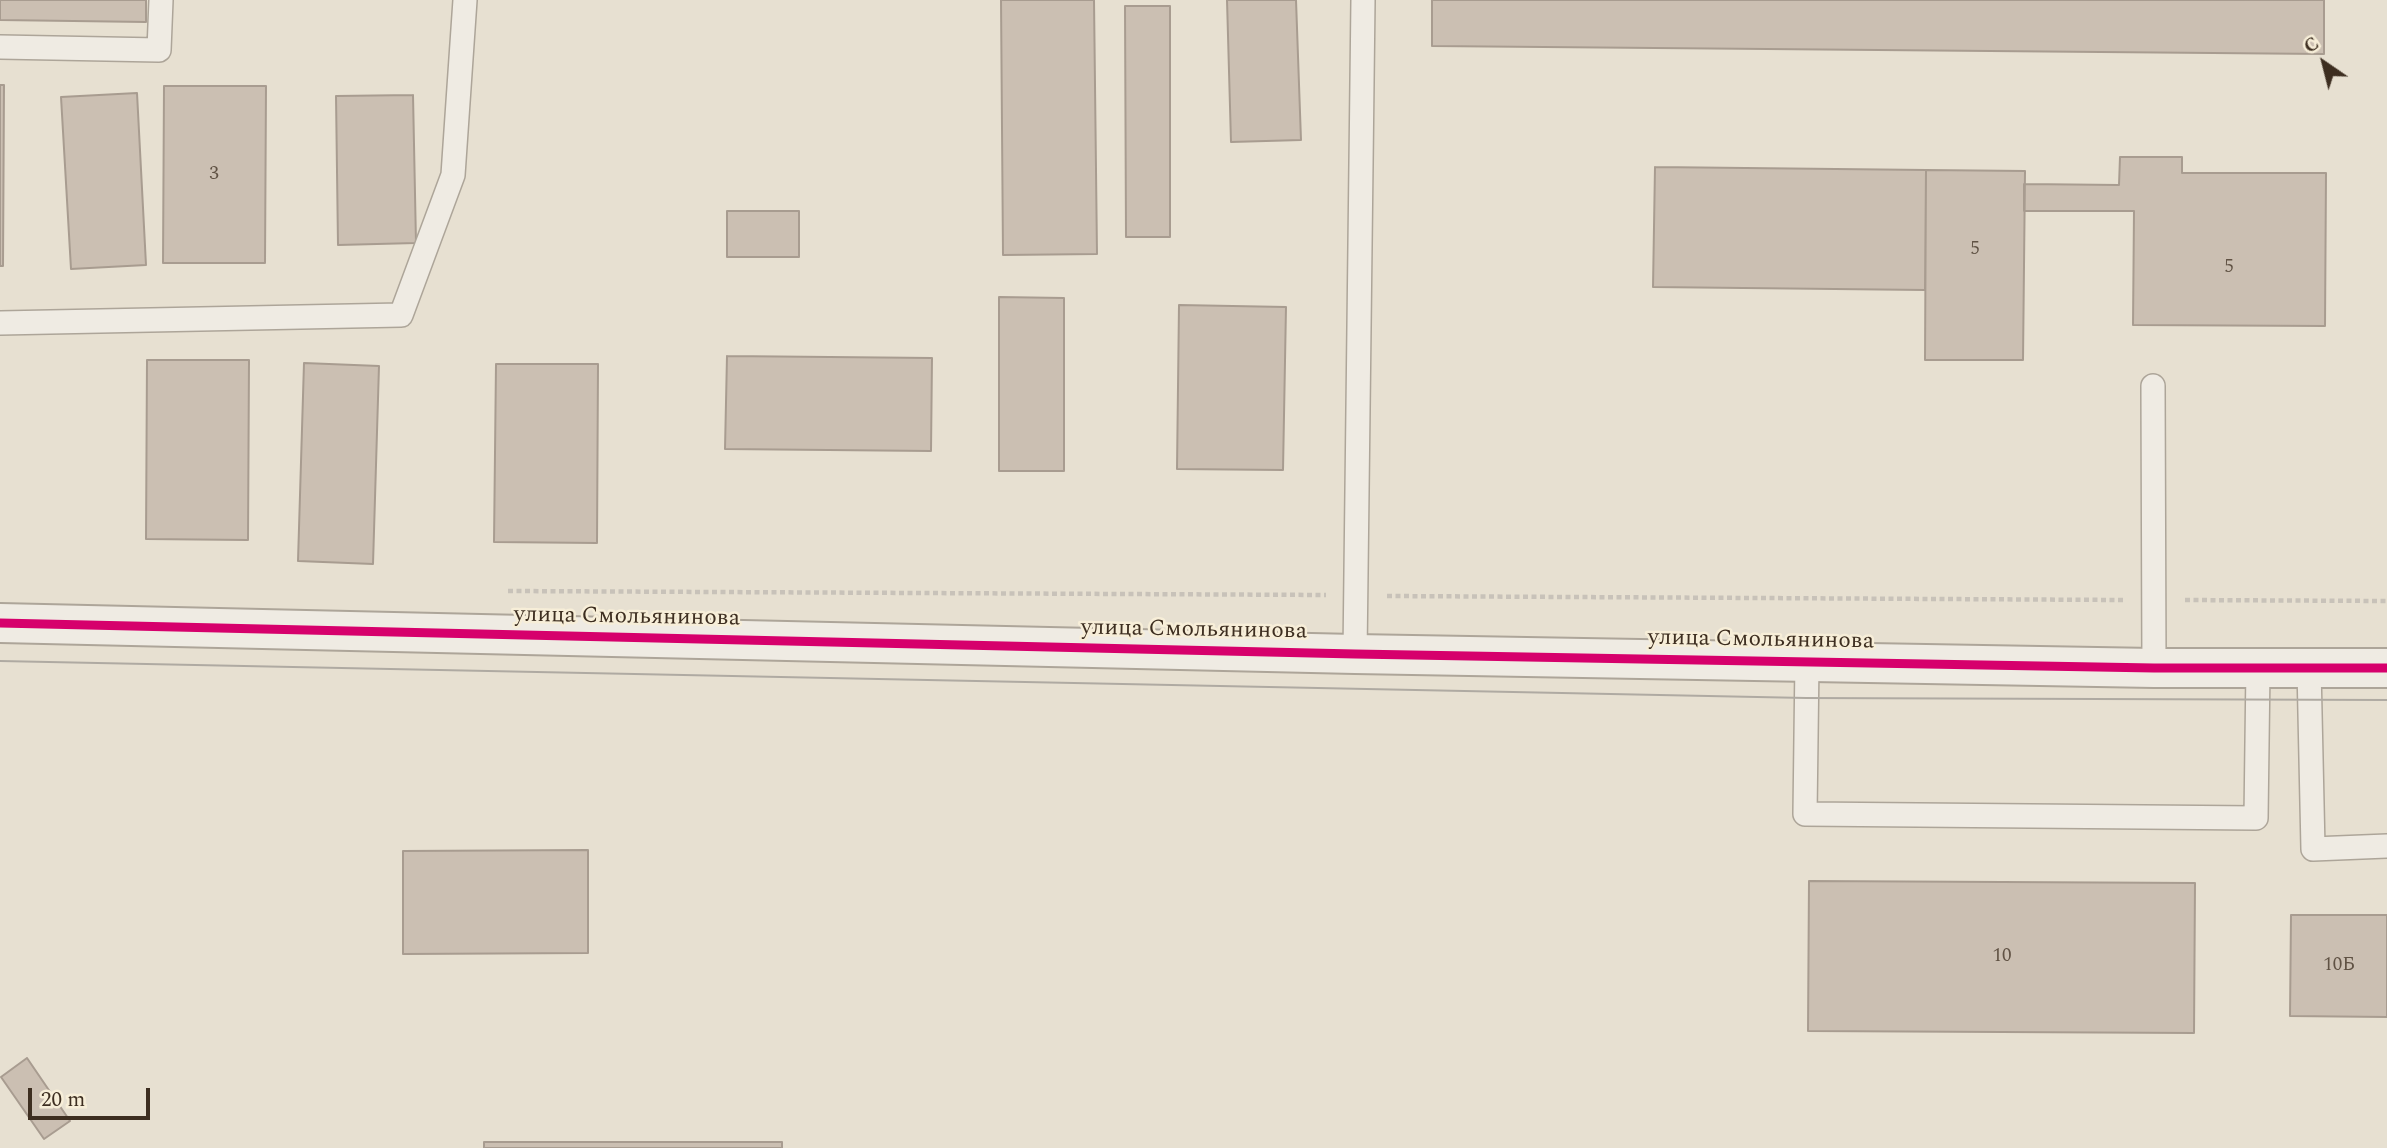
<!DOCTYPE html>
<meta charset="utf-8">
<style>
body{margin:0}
#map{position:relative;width:2387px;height:1148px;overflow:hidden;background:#e7e0d1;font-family:Spectral,serif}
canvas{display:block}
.north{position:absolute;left:2289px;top:28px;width:70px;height:70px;-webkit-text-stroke:5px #f7eed8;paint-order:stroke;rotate:325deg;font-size:19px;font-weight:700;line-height:28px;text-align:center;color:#3d2e20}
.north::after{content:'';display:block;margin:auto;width:24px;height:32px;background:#3d2e20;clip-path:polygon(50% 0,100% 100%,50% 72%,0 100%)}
.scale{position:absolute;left:28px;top:1088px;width:122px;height:32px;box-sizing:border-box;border:4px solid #3d2e20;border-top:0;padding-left:9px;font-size:21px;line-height:24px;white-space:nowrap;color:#3d2e20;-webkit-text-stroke:5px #f7eed8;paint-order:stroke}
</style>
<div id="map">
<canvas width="2387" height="1148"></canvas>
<div class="north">С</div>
<div class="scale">20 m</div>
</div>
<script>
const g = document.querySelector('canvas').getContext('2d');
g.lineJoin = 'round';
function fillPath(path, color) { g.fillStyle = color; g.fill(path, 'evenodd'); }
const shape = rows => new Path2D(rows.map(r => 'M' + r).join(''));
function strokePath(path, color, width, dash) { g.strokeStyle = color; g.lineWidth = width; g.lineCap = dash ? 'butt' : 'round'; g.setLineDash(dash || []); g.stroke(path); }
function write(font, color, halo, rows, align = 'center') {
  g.font = font + ' Spectral,serif'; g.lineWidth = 5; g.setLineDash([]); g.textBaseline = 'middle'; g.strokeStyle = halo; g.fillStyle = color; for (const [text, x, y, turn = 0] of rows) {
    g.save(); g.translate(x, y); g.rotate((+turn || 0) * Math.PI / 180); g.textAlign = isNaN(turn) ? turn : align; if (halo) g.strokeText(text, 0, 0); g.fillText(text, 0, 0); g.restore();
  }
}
const building = shape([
 [0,0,146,0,146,22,0,20,0,0],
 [1001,0,1094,0,1097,254,1003,255,1001,0],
 [1227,0,1296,0,1301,140,1231,142,1227,0],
 [1432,0,2324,0,2324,54,1432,46,1432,0],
 [1125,6,1170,6,1170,237,1126,237,1125,6],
 [0,85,4,85,3,266,0,266,0,85],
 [164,86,266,86,265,263,163,263,164,86],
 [137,93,146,265,71,269,61,97,137,93],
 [413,95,416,243,338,245,336,96,413,95],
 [2120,157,2182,157,2182,173,2326,173,2325,326,2133,325,2134,211,2024,211,2024,184,2119,185,2120,157],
 [1655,167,1926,170,1925,290,1653,287,1655,167],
 [1926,170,2025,171,2023,360,1925,360,1926,170],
 [727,211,799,211,799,257,727,257,727,211],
 [999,297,1064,298,1064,471,999,471,999,297],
 [1179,305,1286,307,1283,470,1177,469,1179,305],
 [727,356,932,358,931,451,725,449,727,356],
 [147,360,249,360,248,540,146,539,147,360],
 [304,363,379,366,373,564,298,561,304,363],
 [496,364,598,364,597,543,494,542,496,364],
 [588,850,588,953,403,954,403,851,588,850],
 [1809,881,2195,883,2194,1033,1808,1031,1809,881],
 [2291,915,2387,915,2387,1017,2290,1016,2291,915],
 [27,1058,70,1121,44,1139,1,1077,27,1058],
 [484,1142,782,1142,782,1148,484,1148,484,1142]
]);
fillPath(building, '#cbbfb2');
strokePath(building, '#a89c90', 2);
const service = shape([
 [0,47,159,50,161,0],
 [0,323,401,315,453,175,465,0],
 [2153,386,2154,668],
 [1355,654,1363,0],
 [1807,661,1805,814,2256,818,2258,668],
 [2309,668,2313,849,2387,846]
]);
const tertiary = shape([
 [0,623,1355,654,2154,668,2387,668]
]);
strokePath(service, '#ada599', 26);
strokePath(tertiary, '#ada599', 42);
strokePath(shape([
 [508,591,1326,595],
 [1387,596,2124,600],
 [2185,600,2387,601]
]), '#c8c2b9', 4.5, [5, 3.5]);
strokePath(service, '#efebe3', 23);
strokePath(tertiary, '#efebe3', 38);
strokePath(shape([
 [0,661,1806,698,2387,700]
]), '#afaaa2', 2);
strokePath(shape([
 [0,623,1355,654,2154,668,2387,668]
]), '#d6006c', 9);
write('19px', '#605244', null, [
 ["3",214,175],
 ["5",1975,250],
 ["5",2229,268],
 ["10",2002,957],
 ["10Б",2339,966]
]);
write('23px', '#3d2e20', '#f7eed8', [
 ["улица Смольянинова",627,618,1],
 ["улица Смольянинова",1194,631,1],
 ["улица Смольянинова",1761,641,1]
]);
</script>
